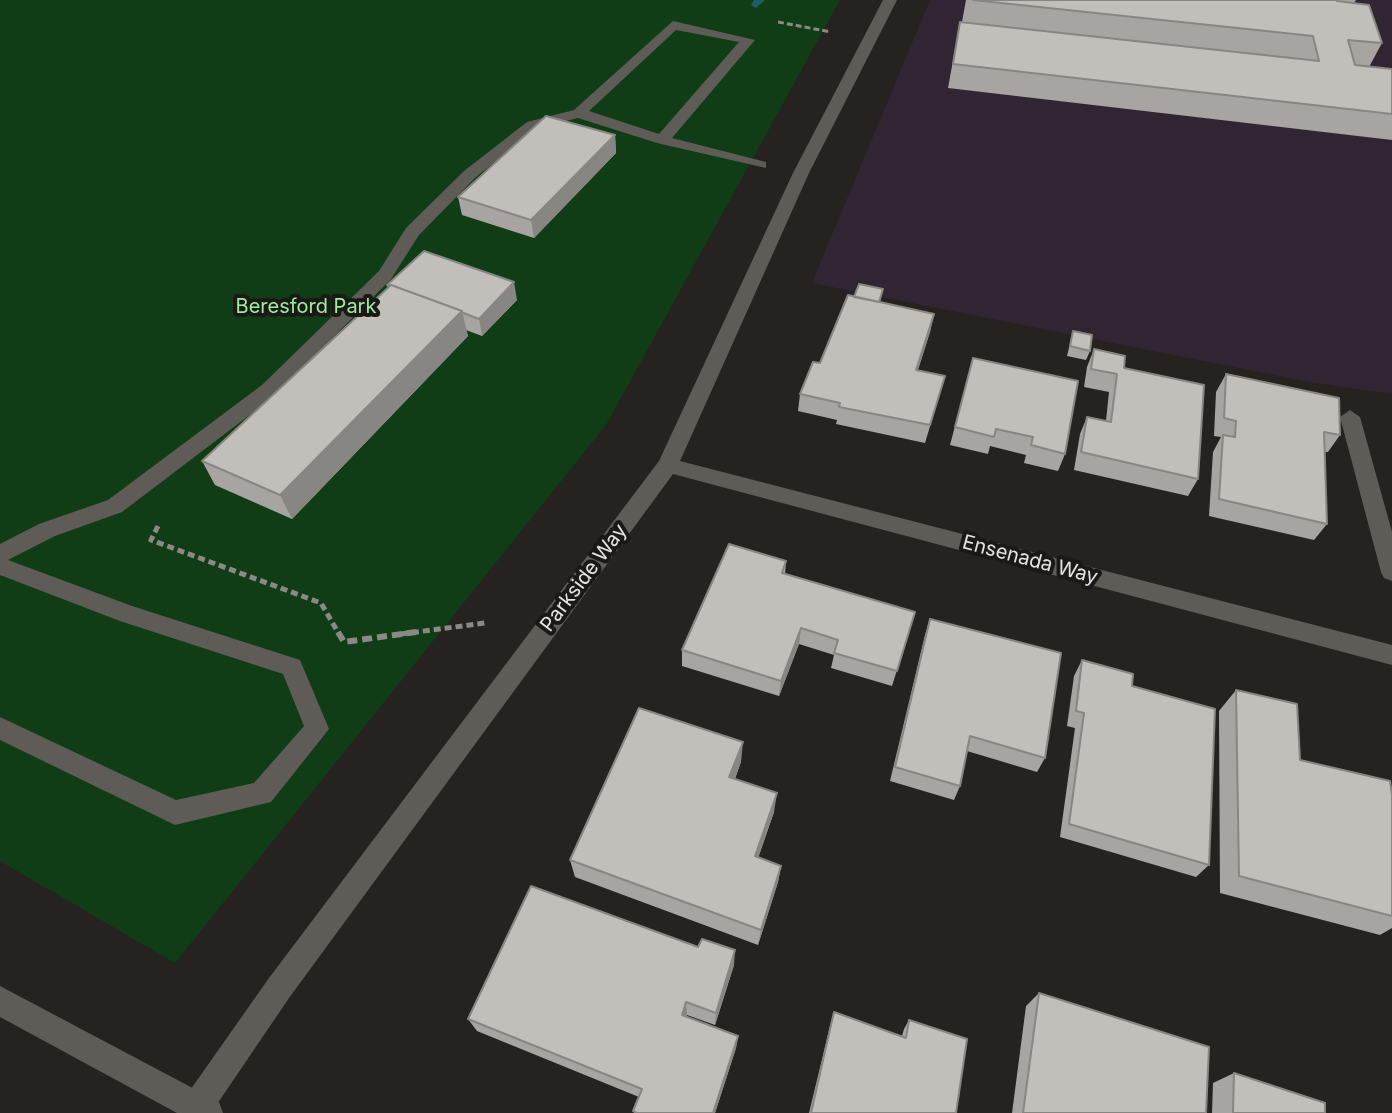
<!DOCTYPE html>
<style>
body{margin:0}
canvas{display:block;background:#25221f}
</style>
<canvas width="1392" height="1113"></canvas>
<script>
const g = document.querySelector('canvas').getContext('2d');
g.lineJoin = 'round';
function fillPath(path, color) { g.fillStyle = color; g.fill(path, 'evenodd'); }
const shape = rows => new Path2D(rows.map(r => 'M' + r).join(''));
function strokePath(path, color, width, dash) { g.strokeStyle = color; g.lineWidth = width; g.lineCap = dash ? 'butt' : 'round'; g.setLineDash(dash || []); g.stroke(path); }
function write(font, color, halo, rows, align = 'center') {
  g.font = font + ' Inter,sans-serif'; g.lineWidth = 8; g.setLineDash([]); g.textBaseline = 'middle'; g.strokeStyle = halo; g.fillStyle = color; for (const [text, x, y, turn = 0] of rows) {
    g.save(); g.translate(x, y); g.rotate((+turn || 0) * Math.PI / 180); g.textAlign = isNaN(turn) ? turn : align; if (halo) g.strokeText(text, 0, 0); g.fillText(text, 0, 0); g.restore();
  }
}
fillPath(shape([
 [930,0,1392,0,1392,394,1309,382,812,283]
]), '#322533');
fillPath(shape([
 [0,0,840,0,606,425,175,963,0,861]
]), '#103d15');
fillPath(shape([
 [754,0,765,0,756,8,751,5,754,0]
]), '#245b6b');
strokePath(shape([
 [778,22,831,32]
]), '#8b8986', 3, [6, 3]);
strokePath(shape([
 [158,526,151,540,321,603,339,634],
 [401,634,485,623]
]), '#8b8986', 5, [7, 4]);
strokePath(shape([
 [338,632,344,642,416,632]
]), '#8b8986', 6, [10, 5]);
fillPath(shape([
 [673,21,755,40,672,138,766,162,766,168,657,143,578,118,537,128,476,177,419,235,391,279,276,395,122,512,55,536,8,560,132,606,300,660,329,729,271,802,175,825,0,740,0,717,176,800,254,783,304,726,283,674,120,621,0,575,0,544,39,524,108,500,262,385,379,271,406,228,464,171,527,122,574,110,673,21],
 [676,30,739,42,659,134,589,111,676,30]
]), '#5f5c58');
fillPath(shape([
 [883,0,897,0,809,173,680,461,1392,645,1392,665,673,474,289,998,211,1113,184,1113,182,1107,186,1096,269,978,659,461,793,173,883,0],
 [1350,410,1360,417,1392,532,1392,581,1384,578,1381,572,1340,417,1350,410]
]), '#5f5c58');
fillPath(shape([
 [0,986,219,1102,223,1113,177,1113,0,1017,0,986]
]), '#5f5c58');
fillPath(shape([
 [966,0,1356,0,1354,3,1382,43,1369,67,1392,69,1392,140,948,88,960,22,962,22],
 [615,135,616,153,534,238,462,215,458,197],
 [387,285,517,300,482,336,466,330,468,336,292,519,215,485,202,461,388,288],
 [883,289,880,302,934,314,930,332,918,370,945,376,925,443,836,424,837,420,798,411,800,394,820,363,854,297],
 [1073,331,1090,351,1086,360,1067,356],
 [1094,349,1124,368,1198,479,1188,496,1074,470,1080,434,1087,417,1106,421,1109,392,1084,387,1087,367],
 [973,358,1065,454,1058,471,1024,463,1026,455,990,446,988,454,950,445],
 [1226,374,1340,435,1328,452,1325,452,1327,524,1314,540,1209,516,1213,452,1221,437,1214,436,1216,392],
 [786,561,785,574,915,612,892,686,831,668,834,655,799,644,779,696,682,666,682,650],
 [930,619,1045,758,1037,772,967,751,960,786,954,800,890,781,925,635],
 [1082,660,1132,686,1209,865,1196,877,1060,837,1075,728,1067,726,1074,676],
 [1236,690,1300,760,1392,795,1392,928,1380,935,1220,893,1219,711],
 [741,762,735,779,774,812,758,858,781,866,778,882,758,945,575,877,570,860],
 [734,965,715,1025,687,1015,686,1017,738,1036,736,1048,715,1113,634,1113,639,1097,477,1031,468,1019],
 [1039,993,1206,1113,1012,1113,1026,1006],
 [834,1012,902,1036,904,1029,909,1020,956,1113,809,1113,831,1022],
 [1234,1073,1325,1113,1212,1113,1213,1083]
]), '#a7a4a1');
fillPath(shape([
 [615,135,616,153,534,238,531,220],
 [514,282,517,300,482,336,479,319],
 [462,311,468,336,292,519,280,495],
 [934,314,930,332,912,387,916,370],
 [801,628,799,644,779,696,781,681],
 [743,742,741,762,728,796,729,777],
 [777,793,774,812,753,873,755,856],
 [781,866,778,882,758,945,761,930],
 [735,950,734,965,715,1025,716,1013],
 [686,1002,687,1015,682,1027,682,1015],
 [738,1036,736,1048,715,1113,713,1113]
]), '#888683');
const building = shape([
 [973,0,1336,0,1337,1,1369,5,1382,43,1348,40,1355,65,1392,69,1392,114,953,64,960,22,1319,61,1313,36,973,0],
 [546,116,615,135,531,220,458,197,546,116],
 [424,251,514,282,479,319,461,312,462,311,391,285,387,285,424,251],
 [859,284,883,289,879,302,854,297,859,284],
 [391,285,462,311,280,495,202,461,391,285],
 [848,295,934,314,916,370,945,376,930,425,839,407,840,403,800,394,813,362,820,363,848,295],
 [1073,331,1092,335,1090,351,1070,346,1073,331],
 [1094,349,1125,356,1124,368,1204,385,1198,479,1081,452,1087,417,1111,422,1117,374,1091,369,1094,349],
 [973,358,1078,381,1065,454,1031,445,1033,437,996,429,994,437,955,427,973,358],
 [1226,374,1339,398,1340,435,1324,432,1327,524,1219,499,1223,435,1235,437,1236,421,1224,418,1226,374],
 [729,544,786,561,782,573,915,612,897,671,834,653,838,640,801,628,781,681,682,650,729,544],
 [930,619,1061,653,1045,758,970,736,960,786,895,767,930,619],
 [1082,660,1133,674,1132,686,1215,709,1209,865,1069,824,1084,713,1076,711,1082,660],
 [1236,690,1297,704,1300,760,1390,781,1392,795,1392,916,1239,876,1236,690],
 [639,708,743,742,729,777,777,793,755,856,781,866,761,930,570,860,639,708],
 [531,886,698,947,702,939,735,950,716,1013,686,1002,682,1015,738,1036,713,1113,637,1113,633,1111,642,1089,468,1019,531,886],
 [1039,993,1209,1047,1206,1113,1023,1113,1039,993],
 [834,1012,906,1038,909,1020,967,1039,956,1113,811,1113,834,1012],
 [1234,1073,1325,1103,1325,1113,1233,1113,1234,1073]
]);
fillPath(building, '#c2bfbb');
strokePath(building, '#888683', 2);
write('20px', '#9cee9f', '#1b1916', [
 ["Beresford Park",306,307]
]);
write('20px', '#e5e3e1', '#1b1916', [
 ["Ensenada Way",1030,560,15],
 ["Parkside Way",584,578,-53]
]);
</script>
